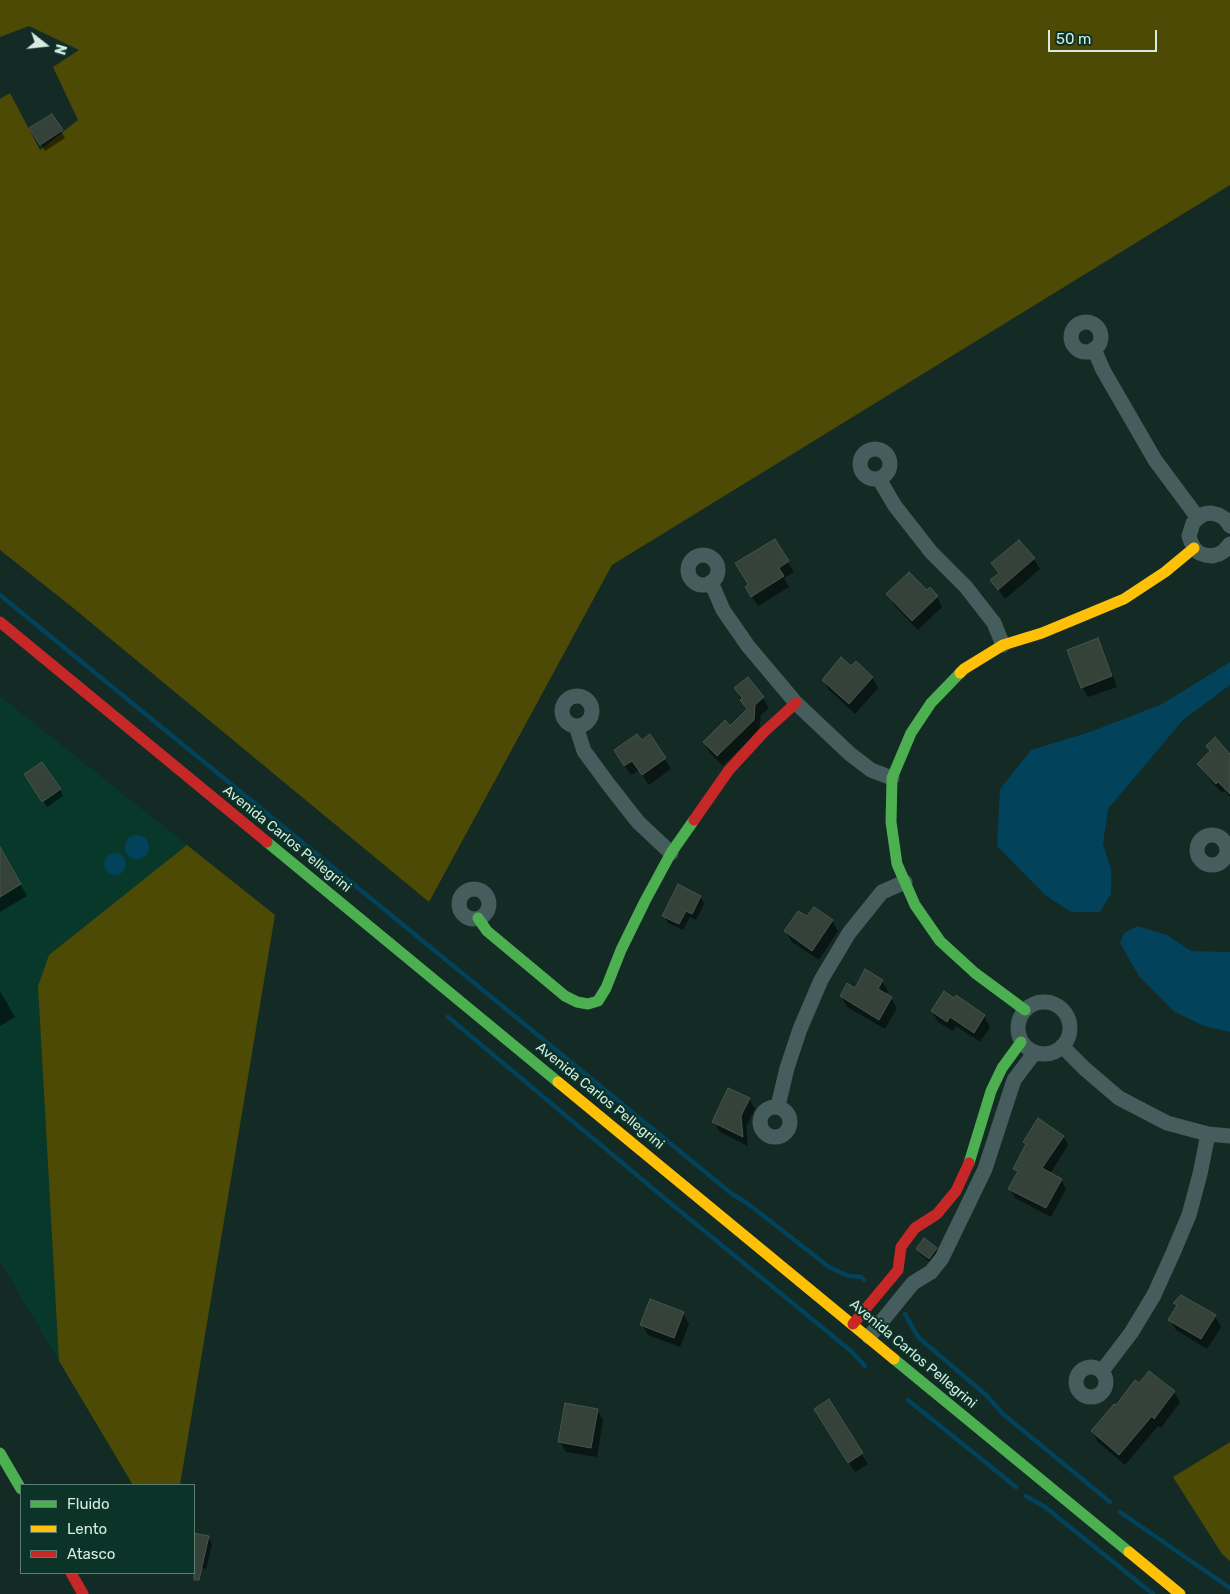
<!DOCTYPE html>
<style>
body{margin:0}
#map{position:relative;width:1230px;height:1594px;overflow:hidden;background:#142a24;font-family:Rubik,sans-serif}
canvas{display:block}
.legend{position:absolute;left:20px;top:1484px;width:175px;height:90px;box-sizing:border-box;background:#0b3327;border:1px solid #5c7d72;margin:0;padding:6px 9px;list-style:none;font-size:15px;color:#d6ebe2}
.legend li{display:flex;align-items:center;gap:10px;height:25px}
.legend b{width:25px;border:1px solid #5c7d72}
.north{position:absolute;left:20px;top:20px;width:50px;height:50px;-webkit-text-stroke:4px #0b3327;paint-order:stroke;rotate:106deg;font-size:14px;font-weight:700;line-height:20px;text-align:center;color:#d6ebe2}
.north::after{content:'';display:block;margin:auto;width:18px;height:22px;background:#d6ebe2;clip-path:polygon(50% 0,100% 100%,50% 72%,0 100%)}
.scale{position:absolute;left:1048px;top:30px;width:109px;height:22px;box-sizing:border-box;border:2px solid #d6ebe2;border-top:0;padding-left:6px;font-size:15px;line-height:18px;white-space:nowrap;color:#d6ebe2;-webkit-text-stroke:4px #0b3327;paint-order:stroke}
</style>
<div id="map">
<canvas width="1230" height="1594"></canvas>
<ul class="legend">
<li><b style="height:6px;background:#4caf50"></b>Fluido</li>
<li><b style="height:6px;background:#ffc107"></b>Lento</li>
<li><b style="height:6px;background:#c62828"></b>Atasco</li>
</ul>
<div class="north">N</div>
<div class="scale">50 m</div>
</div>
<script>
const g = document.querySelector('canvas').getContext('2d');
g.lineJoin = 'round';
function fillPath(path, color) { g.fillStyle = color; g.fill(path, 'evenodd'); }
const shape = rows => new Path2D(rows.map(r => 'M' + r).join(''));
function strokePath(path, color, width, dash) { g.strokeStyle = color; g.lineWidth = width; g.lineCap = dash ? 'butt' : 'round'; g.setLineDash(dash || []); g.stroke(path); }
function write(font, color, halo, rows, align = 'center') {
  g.font = font + ' Rubik,sans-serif'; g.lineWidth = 4.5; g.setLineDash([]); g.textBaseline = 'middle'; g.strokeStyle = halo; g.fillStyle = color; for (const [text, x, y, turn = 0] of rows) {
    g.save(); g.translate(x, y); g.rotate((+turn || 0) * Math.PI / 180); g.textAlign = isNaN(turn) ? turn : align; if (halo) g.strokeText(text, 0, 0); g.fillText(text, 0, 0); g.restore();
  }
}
fillPath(shape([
 [0,696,275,915,180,1485,133,1485,0,1262]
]), '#07382a');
fillPath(shape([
 [0,0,1230,0,1230,185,612,565,429,902,72,607,0,550,0,99,10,93,40,150,78,120,53,67,79,50,29,26,0,37],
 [187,845,275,915,180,1485,133,1485,59,1361,38,986,49,955],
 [1230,1442,1230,1561,1222,1554,1173,1477]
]), '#4c4a05');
fillPath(shape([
 [1230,662,1230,685,1183,720,1108,809,1103,844,1111,869,1111,894,1100,912,1071,912,1045,895,997,846,1000,789,1031,750,1090,732,1162,704],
 '125 847a12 12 0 1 1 24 0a12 12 0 1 1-24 0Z',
 '104 864a11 11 0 1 1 22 0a11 11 0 1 1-22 0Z',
 [1138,926,1167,935,1191,951,1230,952,1230,1032,1204,1026,1175,1012,1139,976,1120,943,1124,933]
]), '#02425a');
fillPath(shape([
 [52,115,65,138,45,151,31,128],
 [774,540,794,572,784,578,789,587,758,606,746,587],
 [1019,541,1034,559,1040,569,1005,599,992,580,999,574,992,563],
 [888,594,937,596,942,607,918,630,894,605],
 [1097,640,1103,650,1117,687,1088,697,1082,687],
 [851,668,872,677,878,688,855,714,829,690,823,680],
 [747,679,763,698,769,708,761,715,759,730,723,766,710,753,704,742,730,728,747,711,735,689],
 [649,736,671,769,649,785,639,770,631,775,621,761],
 [1207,746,1230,755,1230,797,1225,791,1222,793,1204,773,1199,764,1211,752],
 [29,781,60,789,63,796,47,807],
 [0,849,27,896,0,912],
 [679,886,701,897,704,904,696,920,690,917,683,930,668,923,664,916],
 [807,918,832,921,838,931,819,960,792,942,786,932],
 [882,981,888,991,886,995,891,998,897,1008,885,1029,847,1007,841,996],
 [0,991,15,1017,0,1026],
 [956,997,984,1016,990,1027,980,1042,956,1026,953,1031,938,1022,932,1011,954,1000],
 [749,1099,755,1109,746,1127,748,1146,720,1132,714,1122],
 [1063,1136,1068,1145,1050,1174,1061,1179,1066,1189,1051,1217,1015,1198,1010,1189,1018,1174,1015,1169,1026,1146,1024,1142],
 [917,1249,936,1249,939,1255,933,1265,921,1255],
 [1174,1303,1215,1316,1221,1327,1207,1349,1176,1330,1170,1320,1177,1307],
 [683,1313,689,1324,680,1347,648,1335,642,1325],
 [1140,1385,1174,1392,1180,1402,1161,1428,1158,1426,1125,1465,1098,1442,1092,1431],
 [828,1401,868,1464,855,1472,821,1419],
 [597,1410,603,1420,597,1457,566,1452,560,1442],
 [194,1534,208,1537,212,1544,206,1569,194,1566]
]), '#0007');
strokePath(shape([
 [0,595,732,1194,747,1203,829,1267,848,1276,861,1277,864,1280],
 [448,1017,675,1207,851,1351,865,1366],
 [905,1314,918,1337,986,1395,1003,1414,1110,1502],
 [908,1400,1016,1487],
 [1026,1496,1045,1507,1153,1594],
 [1120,1512,1230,1588]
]), '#02425a', 4.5);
const building = shape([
 [52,114,63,130,40,145,29,128,52,114],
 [775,539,789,561,779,568,784,576,751,597,745,587,748,584,735,563,775,539],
 [1019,540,1035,558,998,590,990,580,999,573,991,563,1019,540],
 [909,572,927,590,930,587,938,596,912,621,886,594,909,572],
 [1098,638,1112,676,1081,688,1067,650,1098,638],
 [841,657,851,666,856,661,873,677,849,704,822,680,841,657],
 [748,677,764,697,755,705,754,720,717,756,703,742,725,720,730,726,747,709,740,700,742,698,734,688,748,677],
 [637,734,642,740,650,734,666,758,642,775,632,761,624,766,614,750,637,734],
 [1215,737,1230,754,1230,794,1218,782,1216,784,1197,764,1210,751,1206,746,1215,737],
 [42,762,61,789,42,802,24,774,42,762],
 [0,847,21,884,0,897,0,847],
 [678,884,701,896,692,914,686,911,679,924,662,916,678,884],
 [814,907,833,920,812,951,784,931,798,911,807,916,814,907],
 [865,969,883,980,878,989,892,997,879,1020,840,996,847,983,855,988,865,969],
 [944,991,954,998,956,995,985,1015,974,1033,950,1017,947,1022,931,1011,944,991],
 [728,1088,750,1098,741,1116,743,1137,712,1122,728,1088],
 [1038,1118,1064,1136,1042,1168,1062,1179,1046,1208,1008,1189,1018,1171,1013,1169,1026,1144,1023,1142,1038,1118],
 [924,1238,937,1248,929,1259,916,1249,924,1238],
 [1181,1295,1216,1315,1201,1339,1168,1320,1177,1305,1173,1303,1181,1295],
 [650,1299,684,1312,674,1338,640,1325,650,1299],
 [1149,1371,1175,1391,1154,1419,1152,1416,1119,1455,1091,1431,1114,1404,1116,1405,1135,1380,1139,1383,1149,1371],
 [829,1399,863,1453,848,1463,814,1409,829,1399],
 [565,1403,598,1409,591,1448,558,1442,565,1403],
 [194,1533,209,1536,199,1580,194,1580,194,1533]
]);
fillPath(building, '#34423a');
strokePath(building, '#47544c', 1);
strokePath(shape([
 '1071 337a15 15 0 1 1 30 0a15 15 0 1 1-30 0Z',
 [1094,349,1103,370,1155,460,1198,518],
 '860 464a15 15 0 1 1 30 0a15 15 0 1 1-30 0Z',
 [879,479,895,506,931,552,966,587,994,623,1003,645],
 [1230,526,1225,519,1219,515,1211,513,1204,514,1198,518,1193,523,1189,536,1191,542,1194,548,1199,553,1205,555,1212,556,1219,554,1224,551,1230,544],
 '688 570a15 15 0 1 1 30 0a15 15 0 1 1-30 0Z',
 [711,582,723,610,748,646,796,703,850,754,871,770,892,778],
 '562 711a15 15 0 1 1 30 0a15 15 0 1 1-30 0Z',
 [576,726,584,751,609,785,638,822,671,853],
 '1197 850a15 15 0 1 1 30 0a15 15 0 1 1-30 0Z',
 '459 904a15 15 0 1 1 30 0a15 15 0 1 1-30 0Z',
 '1018 1028a26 26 0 1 1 52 0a26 26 0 1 1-52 0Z',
 [1062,1046,1085,1069,1119,1098,1167,1123,1208,1134,1230,1136],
 [778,1106,787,1068,800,1029,821,980,849,933,882,892,905,882],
 '760 1122a15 15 0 1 1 30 0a15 15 0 1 1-30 0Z',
 [869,1337,913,1283,931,1272,942,1258,985,1169,1014,1080,1035,1052],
 '1076 1382a15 15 0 1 1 30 0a15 15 0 1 1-30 0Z',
 [1102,1371,1131,1333,1154,1295,1173,1253,1189,1215,1200,1174,1208,1134]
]), '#455d5c', 15);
strokePath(shape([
 [960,673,931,703,911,733,892,778,891,822,897,864,915,905,940,941,975,973,1025,1010],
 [267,842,558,1082],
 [478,918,487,931,565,996,577,1002,588,1004,598,1001,606,988,621,950,645,901,671,853,694,820],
 [969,1163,991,1091,1002,1068,1021,1042],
 [894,1359,1129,1552],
 [0,1453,21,1489]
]), '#4caf50', 11);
strokePath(shape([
 [960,673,964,669,1003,645,1042,633,1124,599,1165,572,1194,548],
 [558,1082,894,1359],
 [1129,1552,1180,1594]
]), '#ffc107', 11);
strokePath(shape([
 [0,622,267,842],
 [694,820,729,770,764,732,796,703],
 [853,1324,898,1270,901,1247,915,1228,937,1214,956,1191,969,1163],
 [71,1573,83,1594]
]), '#c62828', 11);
write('14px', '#d6ebe2', '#0b3327', [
 ["Avenida Carlos Pellegrini",287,839,39],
 ["Avenida Carlos Pellegrini",600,1096,39],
 ["Avenida Carlos Pellegrini",913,1354,40]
]);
</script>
